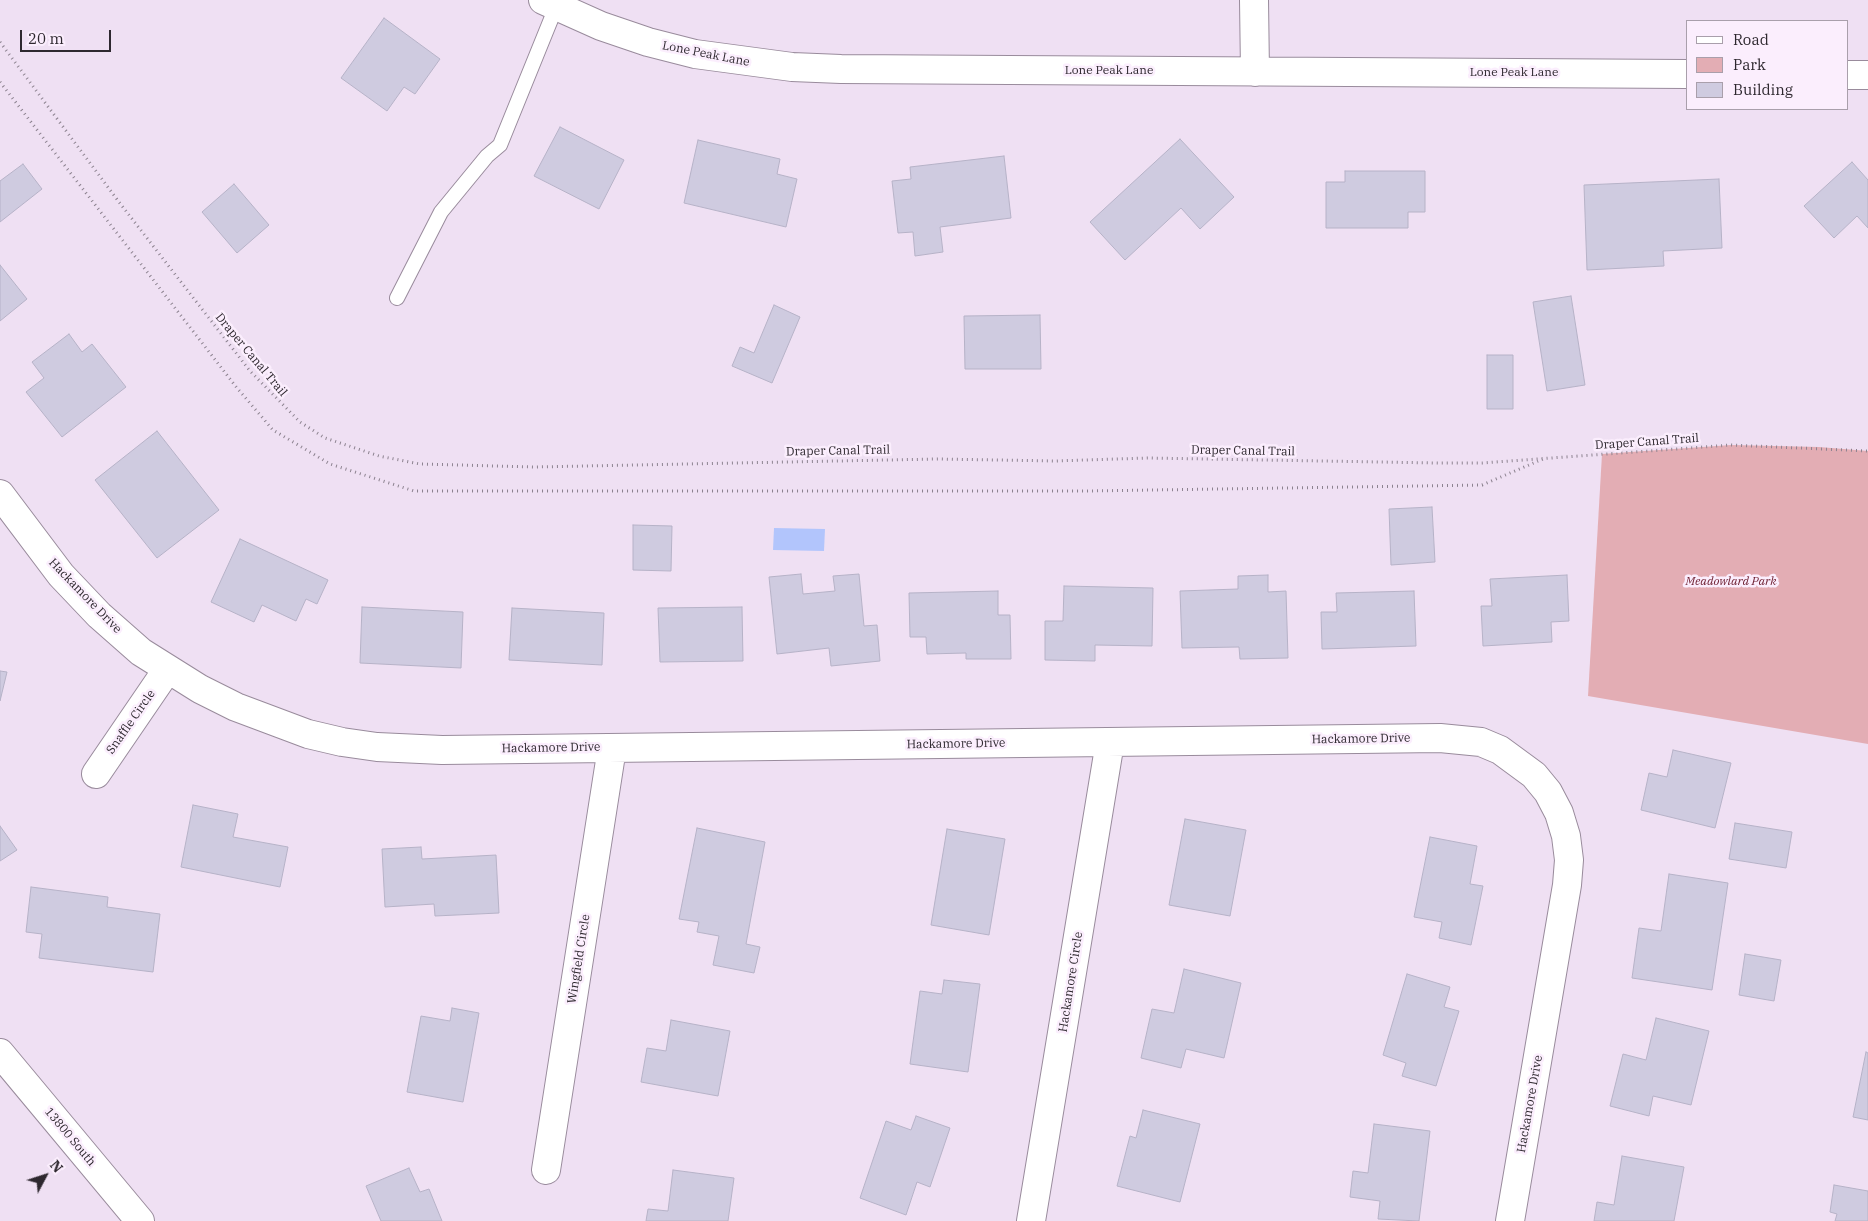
<!DOCTYPE html>
<style>
body{margin:0}
#map{position:relative;width:1868px;height:1221px;overflow:hidden;background:#efe0f3;font-family:"IBM Plex Serif",serif}
canvas{display:block}
.legend{position:absolute;left:1686px;top:20px;width:162px;height:90px;box-sizing:border-box;background:#fbeefd;border:1px solid #a99fab;margin:0;padding:6px 9px;list-style:none;font-size:15px;color:#2e282f}
.legend li{display:flex;align-items:center;gap:10px;height:25px}
.legend b{width:25px;border:1px solid #a99fab}
.north{position:absolute;left:20px;top:1151px;width:50px;height:50px;-webkit-text-stroke:4px #fbeefd;paint-order:stroke;rotate:50deg;font-size:14px;font-weight:700;line-height:20px;text-align:center;color:#2e282f}
.north::after{content:'';display:block;margin:auto;width:18px;height:22px;background:#2e282f;clip-path:polygon(50% 0,100% 100%,50% 72%,0 100%)}
.scale{position:absolute;left:20px;top:30px;width:91px;height:22px;box-sizing:border-box;border:2px solid #2e282f;border-top:0;padding-left:6px;font-size:15px;line-height:18px;white-space:nowrap;color:#2e282f;-webkit-text-stroke:4px #fbeefd;paint-order:stroke}
</style>
<div id="map">
<canvas width="1868" height="1221"></canvas>
<ul class="legend">
<li><b style="height:6px;background:#fff"></b>Road</li>
<li><b style="height:14px;background:#e3adb4"></b>Park</li>
<li><b style="height:14px;background:#cfcbe0"></b>Building</li>
</ul>
<div class="north">N</div>
<div class="scale">20 m</div>
</div>
<script>
const g = document.querySelector('canvas').getContext('2d');
g.lineJoin = 'round';
function fillPath(path, color) { g.fillStyle = color; g.fill(path, 'evenodd'); }
const shape = rows => new Path2D(rows.map(r => 'M' + r).join(''));
function strokePath(path, color, width, dash) { g.strokeStyle = color; g.lineWidth = width; g.lineCap = dash ? 'butt' : 'round'; g.setLineDash(dash || []); g.stroke(path); }
function write(font, color, halo, rows, align = 'center') {
  g.font = font + ' "IBM Plex Serif",serif'; g.lineWidth = 5; g.setLineDash([]); g.textBaseline = 'middle'; g.strokeStyle = halo; g.fillStyle = color; for (const [text, x, y, turn = 0] of rows) {
    g.save(); g.translate(x, y); g.rotate((+turn || 0) * Math.PI / 180); g.textAlign = isNaN(turn) ? turn : align; if (halo) g.strokeText(text, 0, 0); g.fillText(text, 0, 0); g.restore();
  }
}
fillPath(shape([
 [1731,445,1819,447,1868,451,1868,744,1588,696,1602,454]
]), '#e3adb4');
fillPath(shape([
 [774,528,825,529,824,551,773,550]
]), '#b2c5fc');
const building = shape([
 [384,18,440,59,415,94,404,87,387,111,341,78,384,18],
 [560,127,624,160,599,209,534,176,560,127],
 [1180,139,1234,197,1200,229,1181,208,1125,260,1090,222,1180,139],
 [698,140,780,159,777,174,797,179,786,227,684,203,698,140],
 [1004,156,1011,218,940,227,943,252,915,256,913,232,898,233,892,181,911,179,910,167,1004,156],
 [1852,162,1868,180,1868,228,1857,216,1834,238,1804,206,1852,162],
 [23,164,42,189,0,222,0,181,23,164],
 [1345,171,1425,171,1425,212,1408,212,1408,228,1326,228,1326,182,1345,182,1345,171],
 [1719,179,1722,248,1663,251,1664,266,1587,270,1584,185,1719,179],
 [234,184,269,225,237,253,202,212,234,184],
 [0,265,27,299,0,321,0,265],
 [1571,296,1585,385,1547,391,1533,302,1571,296],
 [774,305,800,317,772,383,732,366,740,347,754,353,774,305],
 [1040,315,1041,369,965,369,964,316,1040,315],
 [69,334,82,352,92,344,126,387,62,437,26,392,44,378,32,362,69,334],
 [1487,355,1513,355,1513,409,1487,409,1487,355],
 [157,431,219,510,157,558,95,480,157,431],
 [1432,507,1435,562,1391,565,1389,509,1432,507],
 [633,525,672,526,671,571,633,570,633,525],
 [240,539,328,580,317,604,306,599,296,621,262,605,254,622,211,602,240,539],
 [801,574,803,594,835,591,833,576,859,574,864,626,877,625,880,661,831,666,829,648,777,654,769,577,801,574],
 [1268,575,1268,592,1286,591,1288,658,1240,659,1239,647,1182,648,1180,591,1238,589,1238,576,1268,575],
 [1567,575,1569,621,1551,622,1552,642,1483,646,1481,606,1492,606,1490,579,1567,575],
 [1064,586,1153,588,1152,646,1095,645,1095,661,1045,660,1045,621,1063,621,1064,586],
 [998,591,998,615,1010,615,1011,659,966,659,966,653,927,654,926,637,910,637,909,593,998,591],
 [1414,591,1416,646,1322,649,1321,612,1337,612,1336,593,1414,591],
 [362,607,463,612,461,668,360,663,362,607],
 [742,607,743,661,660,662,658,608,742,607],
 [512,608,604,613,602,665,509,660,512,608],
 [0,671,7,672,0,701,0,671],
 [1673,750,1731,763,1715,828,1641,810,1649,773,1667,777,1673,750],
 [193,805,238,814,233,837,288,847,280,887,181,867,193,805],
 [1185,819,1246,830,1230,916,1169,905,1185,819],
 [1735,823,1792,832,1786,868,1729,859,1735,823],
 [0,826,17,850,0,861,0,826],
 [697,828,765,842,746,944,760,947,754,973,713,965,719,936,697,932,699,922,679,919,697,828],
 [947,829,1005,839,989,935,931,925,947,829],
 [1430,837,1477,846,1470,884,1483,886,1471,945,1439,938,1442,922,1414,917,1430,837],
 [421,847,422,859,496,855,499,913,435,916,434,904,385,907,382,849,421,847],
 [1669,874,1728,883,1712,990,1632,978,1639,928,1661,931,1669,874],
 [31,887,108,897,107,907,160,914,153,972,39,958,42,934,26,932,31,887],
 [1745,954,1781,960,1774,1001,1739,995,1745,954],
 [1184,969,1241,983,1224,1058,1186,1049,1181,1068,1141,1058,1152,1009,1174,1013,1184,969],
 [1407,974,1450,987,1444,1007,1459,1011,1436,1086,1402,1076,1406,1063,1383,1055,1407,974],
 [944,980,980,984,968,1072,910,1064,920,991,942,994,944,980],
 [452,1008,479,1013,463,1102,407,1092,421,1016,450,1021,452,1008],
 [1656,1018,1709,1031,1691,1105,1653,1096,1649,1116,1610,1106,1623,1054,1646,1060,1656,1018],
 [671,1020,730,1031,718,1096,641,1082,647,1048,666,1051,671,1020],
 [1866,1052,1868,1053,1868,1120,1853,1117,1866,1052],
 [1143,1110,1200,1124,1180,1202,1117,1186,1130,1136,1136,1138,1143,1110],
 [916,1116,950,1128,930,1187,917,1182,906,1215,860,1198,886,1121,911,1130,916,1116],
 [1374,1124,1430,1131,1419,1221,1378,1219,1380,1201,1350,1197,1353,1171,1368,1173,1374,1124],
 [1622,1156,1684,1167,1674,1221,1594,1221,1597,1202,1614,1205,1622,1156],
 [409,1168,420,1192,429,1189,442,1221,381,1221,366,1186,409,1168],
 [673,1170,734,1178,728,1221,646,1221,648,1209,668,1211,673,1170],
 [1834,1185,1868,1191,1868,1221,1835,1221,1837,1214,1830,1212,1834,1185]
]);
fillPath(building, '#cfcbe0');
strokePath(building, '#b6b2c7', 1);
const lane = shape([
 [397,298,441,212,487,156,500,145,556,7]
]);
const street = shape([
 [543,0,601,26,648,42,695,54,792,67,841,69,1687,74],
 [1254,0,1255,72],
 [1847,75,1868,75],
 [0,494,61,575,99,615,141,652,200,689,236,707,308,734,342,742,377,747,442,750,1440,738,1481,742,1500,750,1534,775,1548,792,1559,813,1566,836,1569,860,1567,885,1510,1221],
 [96,774,167,670],
 [546,1170,612,748],
 [1031,1221,1110,742]
]);
const secondary = shape([
 [0,1053,140,1221]
]);
strokePath(lane, '#998b9c', 16);
strokePath(street, '#998b9c', 30);
strokePath(secondary, '#998b9c', 30);
strokePath(shape([
 [0,42,119,202,250,371,300,422,325,438,379,456,420,464,535,467,938,459,1055,461,1147,458,1438,463,1482,463,1731,445,1868,451],
 [0,82,237,388,273,430,330,464,414,491,1088,491,1482,485,1543,459]
]), '#8c828f', 3, [1, 4]);
strokePath(lane, '#fff', 14);
strokePath(street, '#fff', 28);
strokePath(secondary, '#fff', 28);
write('12px', '#2e282f', '#fbeefd', [
 ["Lone Peak Lane",706,54,11],
 ["Lone Peak Lane",1109,71],
 ["Lone Peak Lane",1514,73],
 ["Draper Canal Trail",251,355,50],
 ["Draper Canal Trail",1647,442,-4],
 ["Draper Canal Trail",838,451,-1],
 ["Draper Canal Trail",1243,451,1],
 ["Hackamore Drive",85,596,46],
 ["Snaffle Circle",131,722,-55],
 ["Hackamore Drive",1361,739,-1],
 ["Hackamore Drive",956,744,-1],
 ["Hackamore Drive",551,748,-1],
 ["Wingfield Circle",579,959,-81],
 ["Hackamore Circle",1071,982,-81],
 ["Hackamore Drive",1530,1104,-80],
 ["13800 South",70,1137,50]
]);
write('italic 12px', '#702234', '#fbeefd', [
 ["Meadowlard Park",1731,582]
]);
</script>
